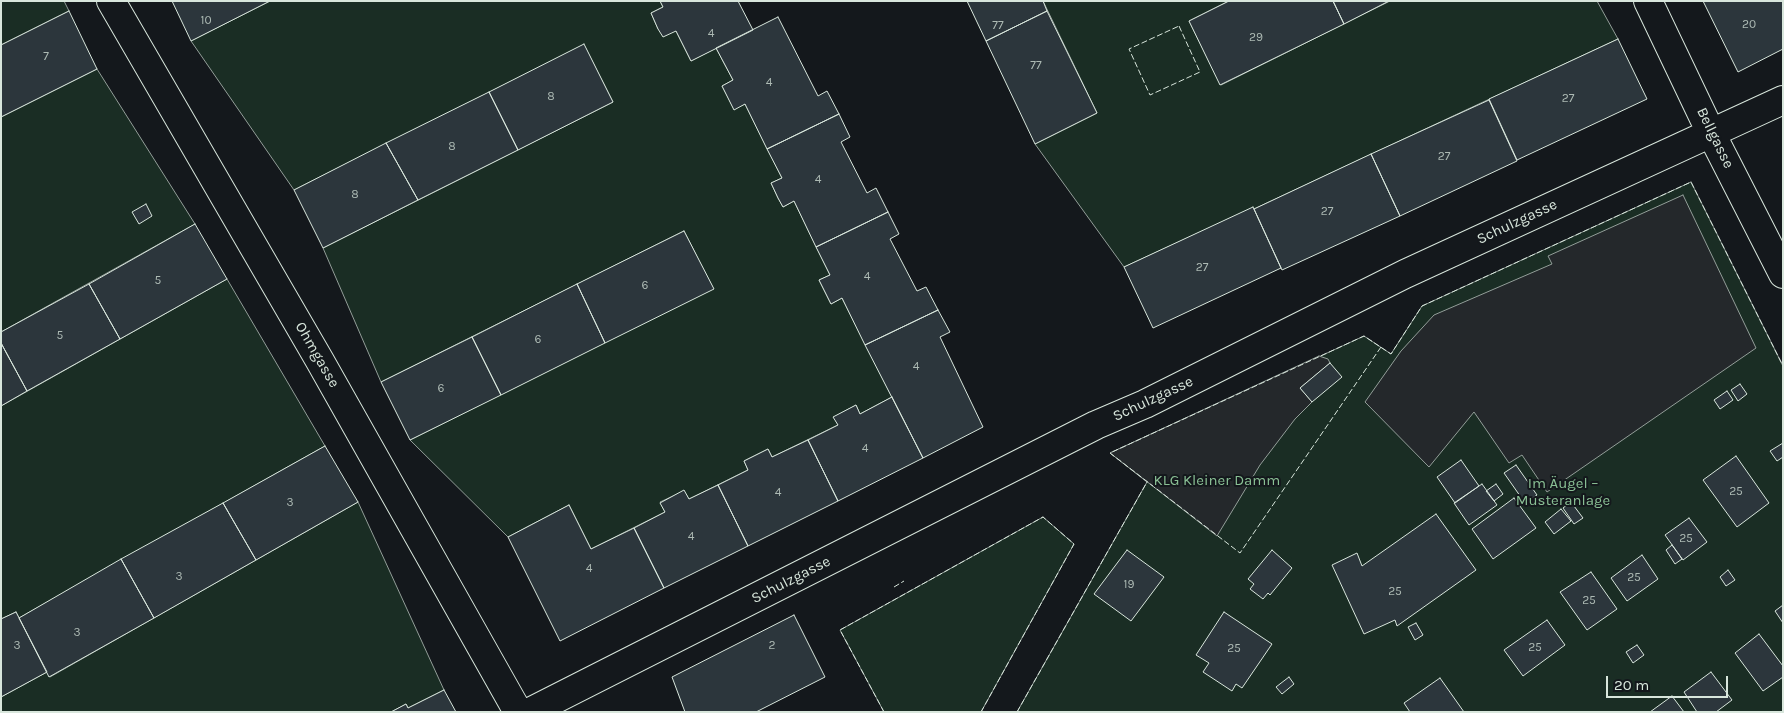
<!DOCTYPE html>
<meta charset="utf-8">
<style>
body{margin:0}
#map{position:relative;width:1784px;height:713px;overflow:hidden;background:#14181c;font-family:Karla,sans-serif}
canvas{display:block}
.frame{position:absolute;inset:0;border:2px solid #d8e6dc;pointer-events:none}
.scale{position:absolute;left:1606px;top:676px;width:122px;height:22px;box-sizing:border-box;border:2px solid #d8e6dc;border-top:0;padding-left:6px;font-size:15px;line-height:18px;white-space:nowrap;color:#d8e6dc;-webkit-text-stroke:4px #14181c;paint-order:stroke}
</style>
<div id="map">
<canvas width="1784" height="713"></canvas>
<div class="frame"></div>
<div class="scale">20 m</div>
</div>
<script>
const g = document.querySelector('canvas').getContext('2d');
g.lineJoin = 'round';
function fillPath(path, color) { g.fillStyle = color; g.fill(path, 'evenodd'); }
const shape = rows => new Path2D(rows.map(r => 'M' + r).join(''));
function strokePath(path, color, width, dash) { g.strokeStyle = color; g.lineWidth = width; g.lineCap = dash ? 'butt' : 'round'; g.setLineDash(dash || []); g.stroke(path); }
function write(font, color, halo, rows, align = 'center') {
  g.font = font + ' Karla,sans-serif'; g.lineWidth = 4; g.setLineDash([]); g.textBaseline = 'middle'; g.strokeStyle = halo; g.fillStyle = color; for (const [text, x, y, turn = 0] of rows) {
    g.save(); g.translate(x, y); g.rotate((+turn || 0) * Math.PI / 180); g.textAlign = isNaN(turn) ? turn : align; if (halo) g.strokeText(text, 0, 0); g.fillText(text, 0, 0); g.restore();
  }
}
const green = shape([
 [1,1,64,1,69,11,1,45,1,1],
 [270,1,660,1,663,7,651,13,658,29,676,31,691,61,716,48,733,80,722,86,734,109,745,104,782,178,771,183,778,198,783,207,794,201,830,275,819,280,831,304,842,298,892,397,860,414,856,405,834,417,838,425,772,457,768,449,744,461,748,470,689,499,684,491,660,502,665,512,591,549,569,505,508,537,410,440,713,288,684,231,381,382,323,248,613,102,584,45,294,190,191,41,270,1],
 [1043,1,1229,1,1189,21,1221,85,1390,1,1597,1,1618,39,1254,209,1253,208,1124,267,1035,144,1097,113,1043,1],
 [97,69,195,224,1,332,1,117,97,69],
 [1691,182,1783,366,1783,712,1017,712,1147,482,1110,453,1364,336,1391,354,1422,306,1691,182],
 [227,279,325,446,19,618,16,612,1,619,1,406,227,279],
 [358,502,444,690,408,708,406,704,391,712,1,712,1,697,47,672,50,677,358,502],
 [1043,517,1074,544,981,712,884,712,840,630,1043,517]
]);
fillPath(green, '#1a2d24');
strokePath(green, '#939e99', 1);
const parking = shape([
 [1683,195,1756,348,1547,492,1522,455,1509,463,1474,412,1429,467,1365,402,1401,351,1434,315,1552,264,1548,256,1683,195],
 [1319,356,1328,359,1330,363,1300,388,1312,402,1295,419,1260,465,1217,536,1110,453,1319,356]
]);
fillPath(parking, '#24282b');
strokePath(parking, '#939e99', 1);
const building = shape([
 [172,1,270,1,191,41,172,1],
 [660,1,738,1,753,30,691,61,676,31,663,37,658,29,651,13,663,7,660,1],
 [967,1,1043,1,1047,11,986,41,967,1],
 [1229,1,1333,1,1344,24,1220,85,1189,21,1229,1],
 [1333,1,1389,1,1344,24,1333,1],
 [1703,1,1783,1,1783,49,1738,72,1703,1],
 [69,11,97,69,1,117,1,45,69,11],
 [1047,11,1097,113,1035,144,986,41,1047,11],
 [778,17,818,96,827,91,839,114,767,149,745,104,734,110,722,86,733,80,716,48,778,17],
 [1618,39,1647,99,1517,160,1489,99,1618,39],
 [584,44,613,102,518,150,489,92,584,44],
 [489,92,518,150,418,200,386,143,489,92],
 [1489,100,1517,161,1400,216,1371,154,1489,100],
 [839,114,850,137,841,142,867,193,876,188,888,212,816,247,794,201,783,207,778,198,771,183,782,178,767,149,839,114],
 [386,143,418,200,323,248,294,190,386,143],
 [1371,154,1400,216,1282,270,1254,209,1371,154],
 [146,204,152,216,139,224,132,212,146,204],
 [1253,207,1281,268,1153,328,1124,267,1253,207],
 [888,212,899,234,890,239,917,291,926,287,938,310,865,345,842,298,831,304,819,280,830,275,816,247,888,212],
 [195,224,227,279,120,339,89,284,195,224],
 [684,231,714,289,605,343,577,284,684,231],
 [89,284,120,339,27,391,1,343,1,332,89,284],
 [577,284,605,343,501,395,472,337,577,284],
 [938,310,950,332,940,337,983,427,923,458,865,345,938,310],
 [472,337,501,395,410,440,381,382,472,337],
 [1,343,27,391,1,406,1,343],
 [1330,363,1342,377,1312,402,1300,388,1330,363],
 [1740,384,1747,394,1738,401,1731,390,1740,384],
 [1727,391,1733,400,1720,409,1714,400,1727,391],
 [892,397,923,458,838,501,808,440,838,425,833,417,856,405,860,414,892,397],
 [808,440,838,501,748,546,718,485,748,470,744,461,768,449,772,457,808,440],
 [1783,443,1783,457,1777,461,1770,451,1783,443],
 [325,446,358,502,256,560,223,503,325,446],
 [1736,456,1769,503,1737,527,1703,480,1736,456],
 [1461,460,1479,486,1455,503,1437,477,1461,460],
 [1516,465,1537,495,1525,503,1504,473,1516,465],
 [1482,484,1497,505,1469,525,1454,503,1482,484],
 [1496,484,1503,494,1494,501,1486,491,1496,484],
 [718,485,748,546,664,588,634,528,665,512,660,503,684,490,689,499,718,485],
 [1514,498,1536,528,1493,559,1472,529,1514,498],
 [1571,502,1583,518,1574,524,1563,508,1571,502],
 [223,503,256,560,154,618,121,559,223,503],
 [569,505,591,549,634,528,664,588,560,641,508,537,569,505],
 [1561,509,1571,521,1554,534,1545,522,1561,509],
 [1436,514,1476,570,1397,626,1395,620,1364,634,1332,565,1357,553,1362,566,1436,514],
 [1689,518,1707,542,1683,560,1665,535,1689,518],
 [1672,545,1682,559,1675,564,1666,550,1672,545],
 [1127,550,1164,577,1131,621,1094,594,1127,550],
 [1272,550,1292,568,1270,595,1268,593,1263,599,1250,589,1254,584,1248,579,1272,550],
 [1642,555,1658,579,1627,601,1611,578,1642,555],
 [121,559,154,618,49,677,19,618,121,559],
 [1728,570,1735,580,1726,586,1720,577,1728,570],
 [1591,572,1617,609,1587,630,1560,592,1591,572],
 [1783,605,1783,623,1775,611,1783,605],
 [16,612,47,672,1,697,1,619,16,612],
 [1224,612,1272,644,1242,688,1236,684,1232,691,1203,672,1209,663,1196,655,1224,612],
 [794,615,825,677,756,712,685,712,672,677,794,615],
 [1547,620,1565,645,1523,676,1504,650,1547,620],
 [1416,623,1423,635,1415,640,1408,627,1416,623],
 [1759,634,1783,666,1783,677,1763,691,1735,653,1759,634],
 [1637,645,1644,655,1633,663,1626,652,1637,645],
 [1711,672,1732,700,1716,712,1697,712,1684,692,1711,672],
 [1289,677,1294,684,1282,694,1276,687,1289,677],
 [1440,678,1464,712,1410,712,1404,703,1440,678],
 [444,690,456,712,391,712,406,704,408,708,444,690],
 [1672,696,1684,712,1650,712,1672,696]
]);
fillPath(building, '#2c363c');
strokePath(building, '#d8e6dc', 1);
const minor = shape([
 [111,1,320,361,518,712],
 [1648,1,1711,133,1783,274],
 [530,712,1096,425,1145,404,1405,274,1783,100]
]);
strokePath(minor, '#d8e6dc', 30);
strokePath(minor, '#14181c', 28);
strokePath(shape([
 [1179,26,1200,72,1150,95,1129,49,1179,26],
 [1381,347,1240,553,1110,453,1364,336,1391,354,1422,306,1691,182,1783,366],
 [894,587,904,581],
 [884,712,840,630,1043,517,1074,544,981,712],
 [1017,712,1147,482]
]), '#d8e6dc', 1, [6, 2.5]);
write('12px', '#adbab4', null, [
 ["10",206,21],
 ["20",1749,25],
 ["77",998,26],
 ["4",711,34],
 ["29",1256,38],
 ["7",46,57],
 ["77",1036,66],
 ["4",769,83],
 ["8",551,97],
 ["27",1568,99],
 ["8",452,147],
 ["27",1444,157],
 ["4",818,180],
 ["8",355,195],
 ["27",1327,212],
 ["27",1202,268],
 ["4",867,277],
 ["5",158,281],
 ["6",645,286],
 ["5",60,336],
 ["6",538,340],
 ["4",916,367],
 ["6",441,389],
 ["4",865,449],
 ["25",1736,492],
 ["4",778,493],
 ["3",290,503],
 ["4",691,537],
 ["25",1686,539],
 ["4",589,569],
 ["3",179,577],
 ["25",1634,578],
 ["19",1129,585],
 ["25",1395,592],
 ["25",1589,601],
 ["3",77,633],
 ["3",17,646],
 ["2",772,646],
 ["25",1535,648],
 ["25",1234,649]
]);
write('15px', '#d8e6dc', '#14181c', [
 ["Bellgasse",1715,138,64],
 ["Schulzgasse",1517,222,-25],
 ["Ohmgasse",317,355,60],
 ["Schulzgasse",1153,399,-25],
 ["Schulzgasse",791,580,-27]
]);
write('15px', '#8ac095', '#14181c', [
 ["KLG Kleiner Damm",1217,481],
 ["Im Äugel –",1563,484],
 ["Musteranlage",1563,501]
]);
</script>
